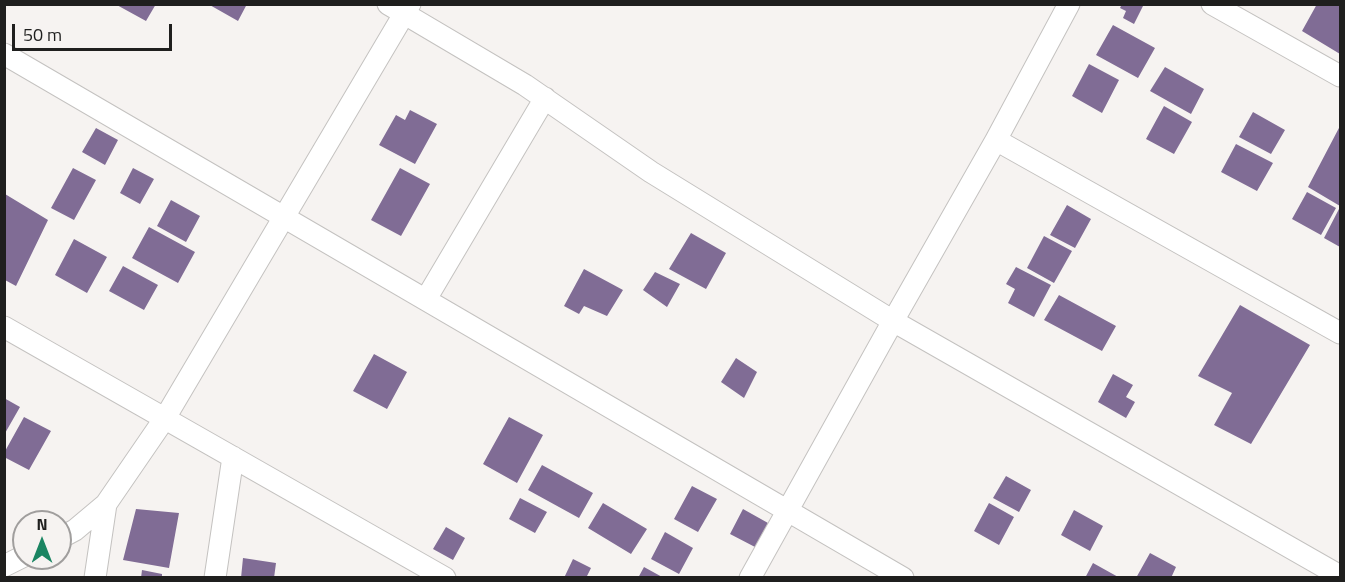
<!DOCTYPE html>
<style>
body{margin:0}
#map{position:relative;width:1345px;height:582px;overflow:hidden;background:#f6f3f1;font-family:"Titillium Web",sans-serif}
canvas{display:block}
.frame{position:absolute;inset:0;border:6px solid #1f1f1e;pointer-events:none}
.north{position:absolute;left:12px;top:510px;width:60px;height:60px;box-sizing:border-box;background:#f6f3f1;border:2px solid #a09e9d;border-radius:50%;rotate:0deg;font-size:16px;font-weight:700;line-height:24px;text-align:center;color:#1f1f1e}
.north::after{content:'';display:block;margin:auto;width:21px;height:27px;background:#1b8562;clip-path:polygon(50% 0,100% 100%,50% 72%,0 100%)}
.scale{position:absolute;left:12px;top:24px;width:160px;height:27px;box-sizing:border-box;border:3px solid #1f1f1e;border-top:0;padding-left:8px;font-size:18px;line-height:21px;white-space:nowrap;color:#1f1f1e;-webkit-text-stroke:4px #f6f3f1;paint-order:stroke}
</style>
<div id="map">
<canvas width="1345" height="582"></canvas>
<div class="frame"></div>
<div class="north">N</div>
<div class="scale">50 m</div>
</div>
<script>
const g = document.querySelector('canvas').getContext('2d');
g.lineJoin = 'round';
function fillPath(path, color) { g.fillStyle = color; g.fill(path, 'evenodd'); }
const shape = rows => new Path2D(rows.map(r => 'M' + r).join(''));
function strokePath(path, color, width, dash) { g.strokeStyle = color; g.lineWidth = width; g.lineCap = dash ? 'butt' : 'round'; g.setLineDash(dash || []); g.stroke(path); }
fillPath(shape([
 [115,4,156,4,146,21],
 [208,4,247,4,238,21],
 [1122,4,1144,4,1134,24,1123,18,1126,11,1120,8],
 [1317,4,1340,4,1340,54,1302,31],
 [1113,25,1155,48,1138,78,1096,55],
 [1089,64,1119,80,1102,113,1072,96],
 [1165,67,1204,89,1191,114,1150,91],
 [1164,106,1192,122,1174,154,1146,139],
 [410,110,437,124,415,164,379,145,396,115,405,120],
 [1253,112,1285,130,1271,154,1239,137],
 [1340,126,1340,206,1308,187],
 [96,128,118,140,105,165,82,152],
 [1236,144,1273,163,1257,191,1221,172],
 [73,168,96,180,74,220,51,208],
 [133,168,154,179,140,204,120,193],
 [400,168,430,184,401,236,371,220],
 [1307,192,1336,208,1321,235,1292,219],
 [5,194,48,220,16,286,5,280],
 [171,200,200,216,186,242,157,226],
 [1067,205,1091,219,1075,248,1050,235],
 [1340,207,1340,247,1324,238],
 [149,227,195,252,178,283,132,258],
 [691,233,726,253,706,289,669,269],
 [1044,236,1072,251,1054,283,1027,268],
 [74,239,107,257,87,293,55,275],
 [123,266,158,285,144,310,109,291],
 [1016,267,1051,285,1034,317,1008,303,1015,289,1006,284],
 [584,269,623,290,607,316,584,306,579,314,564,306],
 [655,272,680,284,667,307,643,290],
 [1059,295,1116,326,1102,351,1044,320],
 [1240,305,1310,345,1251,444,1214,425,1232,393,1198,376],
 [374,354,407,372,387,409,353,391],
 [736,358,757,372,744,398,721,382],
 [1113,374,1133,385,1126,397,1135,402,1126,418,1098,402],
 [4,398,20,407,4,435],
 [24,417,51,431,29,470,4,457,4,453],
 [509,417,543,435,517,483,483,464],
 [542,465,593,493,579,518,528,490],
 [1006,476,1031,490,1019,512,993,498],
 [692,486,717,499,698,532,674,519],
 [520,498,547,512,535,533,509,519],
 [603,503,647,529,631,554,588,528],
 [989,503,1014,517,999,545,974,531],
 [136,509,179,513,169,568,123,560],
 [743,509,768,523,755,547,730,534],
 [1074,510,1103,526,1090,551,1061,535],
 [446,527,465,538,453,560,433,549],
 [665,532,693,548,679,574,651,559],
 [1150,553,1176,567,1171,578,1136,578],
 [243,558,276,563,274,578,241,578],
 [573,559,591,568,586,578,564,578],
 [1093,563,1120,578,1085,578],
 [644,567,664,578,638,578],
 [142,570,162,574,162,578,141,578]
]), '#806c95');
const minor = shape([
 [388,4,525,85,651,172,893,321,1340,576],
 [1212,4,1340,76],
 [4,54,903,578],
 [996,140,1340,333],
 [426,299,545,98],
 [4,327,445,578],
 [60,538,75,530,106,504,165,418,410,4],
 [4,566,24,556],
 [95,578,106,504],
 [215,578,233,457],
 [750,578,893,321,996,140,1069,4]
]);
strokePath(minor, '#c4c2c0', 23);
strokePath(minor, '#fff', 21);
</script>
